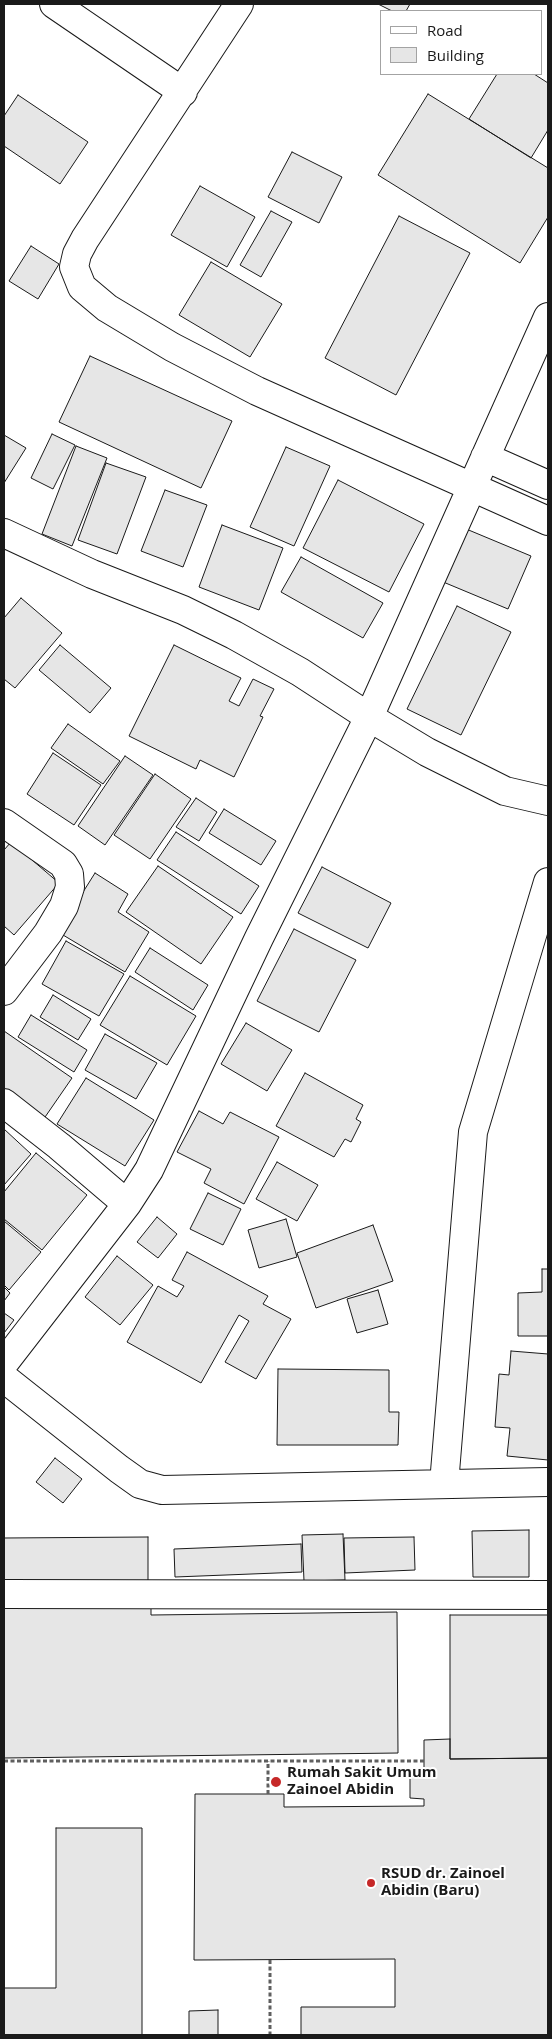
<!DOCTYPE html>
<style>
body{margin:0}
#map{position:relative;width:552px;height:2039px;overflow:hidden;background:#fff;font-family:"Open Sans",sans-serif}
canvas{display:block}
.frame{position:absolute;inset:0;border:5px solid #1a1a1a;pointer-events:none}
.legend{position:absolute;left:380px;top:10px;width:162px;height:65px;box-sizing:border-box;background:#fff;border:1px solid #a3a3a3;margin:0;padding:6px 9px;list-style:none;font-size:15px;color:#1a1a1a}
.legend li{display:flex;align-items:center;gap:10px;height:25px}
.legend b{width:25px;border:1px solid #a3a3a3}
</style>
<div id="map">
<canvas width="552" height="2039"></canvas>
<div class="frame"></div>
<ul class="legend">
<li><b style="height:6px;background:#fff"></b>Road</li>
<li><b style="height:14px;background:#e6e6e6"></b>Building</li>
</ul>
</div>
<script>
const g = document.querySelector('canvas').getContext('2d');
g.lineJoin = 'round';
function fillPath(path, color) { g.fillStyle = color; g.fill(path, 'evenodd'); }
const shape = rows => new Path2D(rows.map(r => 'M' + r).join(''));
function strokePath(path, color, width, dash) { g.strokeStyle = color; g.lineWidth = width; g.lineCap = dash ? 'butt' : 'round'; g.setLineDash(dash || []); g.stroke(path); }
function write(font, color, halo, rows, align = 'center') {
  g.font = font + ' "Open Sans",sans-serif'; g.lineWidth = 4; g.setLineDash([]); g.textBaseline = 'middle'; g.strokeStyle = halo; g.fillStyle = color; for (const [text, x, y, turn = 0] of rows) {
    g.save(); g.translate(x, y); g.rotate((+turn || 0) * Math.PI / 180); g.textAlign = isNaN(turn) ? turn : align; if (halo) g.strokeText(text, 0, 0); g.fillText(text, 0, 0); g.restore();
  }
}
const building = shape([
 [378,4,410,4,406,11,392,11,378,4],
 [497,74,534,74,548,83,548,130,531,158,469,119,497,74],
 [428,94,548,168,548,217,520,263,378,175,428,94],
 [18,95,88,142,60,184,4,146,4,116,18,95],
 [292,152,342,177,319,223,268,197,292,152],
 [200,186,255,217,227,267,171,235,200,186],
 [271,211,292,222,261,277,240,265,271,211],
 [399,216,470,253,396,395,325,358,399,216],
 [31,246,59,264,38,299,9,281,31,246],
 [211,262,282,304,250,357,179,315,211,262],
 [90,356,232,421,201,488,59,422,90,356],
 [52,434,75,445,53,489,31,478,52,434],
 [4,435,26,448,4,483,4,435],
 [76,446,107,458,72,546,42,534,76,446],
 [286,447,330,466,294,546,250,527,286,447],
 [106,463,146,477,117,554,78,540,106,463],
 [338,480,424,524,389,592,303,548,338,480],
 [165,490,207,505,183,567,141,551,165,490],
 [222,525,283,548,259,610,199,587,222,525],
 [459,526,531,556,508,609,436,579,459,526],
 [301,557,383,603,363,638,281,592,301,557],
 [21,598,62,633,15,688,4,679,4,618,21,598],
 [457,606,511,632,461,735,407,709,457,606],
 [60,645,111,688,90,713,39,670,60,645],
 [174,645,241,678,229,701,239,706,253,679,274,689,260,716,263,717,234,777,200,760,196,769,129,736,174,645],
 [68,724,120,761,103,784,51,748,68,724],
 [53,753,101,785,74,825,27,794,53,753],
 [125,756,153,775,105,845,78,826,125,756],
 [155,774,191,799,150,859,114,835,155,774],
 [196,798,217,812,199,841,176,827,196,798],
 [224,809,276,841,261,865,209,833,224,809],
 [176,832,259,886,241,914,157,860,176,832],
 [11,842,59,883,14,935,4,926,4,850,11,842],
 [158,866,233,917,201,964,126,912,158,866],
 [322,867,391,903,368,948,298,913,322,867],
 [95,873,128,894,118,912,149,932,125,972,58,932,95,873],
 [294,929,356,960,319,1032,257,1001,294,929],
 [66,941,124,974,99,1016,42,984,66,941],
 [150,948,208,985,193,1010,135,972,150,948],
 [130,976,196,1016,167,1065,100,1025,130,976],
 [53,995,91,1019,78,1040,40,1017,53,995],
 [31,1015,87,1050,74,1072,18,1037,31,1015],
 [246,1023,292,1050,267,1091,221,1064,246,1023],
 [4,1031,72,1078,43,1120,4,1093,4,1031],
 [105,1034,157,1063,136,1099,85,1070,105,1034],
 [305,1073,363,1105,356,1119,361,1122,351,1142,345,1139,334,1157,276,1126,305,1073],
 [86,1078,154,1120,125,1166,57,1124,86,1078],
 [199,1111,223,1124,230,1112,279,1137,244,1204,204,1183,211,1169,177,1152,199,1111],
 [4,1129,31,1154,4,1185,4,1129],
 [36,1153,87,1195,42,1250,4,1219,4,1192,36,1153],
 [277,1162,318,1185,297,1221,256,1199,277,1162],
 [208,1193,241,1209,223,1245,190,1229,208,1193],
 [157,1217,177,1234,158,1258,137,1242,157,1217],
 [286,1219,297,1257,259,1268,248,1230,286,1219],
 [4,1221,41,1252,9,1290,4,1285,4,1221],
 [373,1225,393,1281,316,1308,297,1253,373,1225],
 [187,1252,268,1296,263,1304,291,1319,256,1379,225,1362,249,1321,239,1315,201,1383,127,1342,158,1286,177,1297,184,1286,172,1280,187,1252],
 [117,1256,153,1285,120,1325,85,1297,117,1256],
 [542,1269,548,1269,548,1336,518,1336,518,1293,542,1292,542,1269],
 [4,1287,10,1293,4,1301,4,1287],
 [378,1290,388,1324,357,1333,347,1299,378,1290],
 [4,1313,14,1320,4,1333,4,1313],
 [511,1351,548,1354,548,1460,507,1456,510,1428,495,1427,499,1374,509,1375,511,1351],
 [278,1369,389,1370,389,1412,399,1412,398,1445,277,1445,278,1369],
 [55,1458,82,1479,63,1503,36,1482,55,1458],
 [529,1530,529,1577,473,1577,472,1531,529,1530],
 [343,1534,345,1580,304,1581,302,1535,343,1534],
 [148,1537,148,1586,4,1587,4,1538,148,1537],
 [414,1537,415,1570,345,1573,344,1538,414,1537],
 [301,1544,302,1572,175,1577,174,1549,301,1544],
 [151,1604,151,1615,397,1612,398,1753,4,1758,4,1606,151,1604],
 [450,1615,548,1615,548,1758,450,1759,450,1615],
 [450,1739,450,1759,548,1758,548,2035,301,2035,301,2007,395,2007,395,1959,194,1960,195,1794,284,1794,284,1807,424,1806,424,1799,410,1798,410,1775,424,1775,424,1740,450,1739],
 [56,1828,142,1828,142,2035,4,2035,4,1988,56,1988,56,1828],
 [218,2010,218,2035,189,2035,189,2011,218,2010]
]);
fillPath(building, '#e6e6e6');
strokePath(building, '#1a1a1a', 1);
const minor = shape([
 [54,4,183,92],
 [239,4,85,239,77,254,74,267,82,287,107,308,172,347,257,391,548,521],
 [485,457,548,485],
 [4,533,92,574,183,610,234,635,300,672,369,717,427,752,505,791,548,801],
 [4,823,63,864,69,874,70,887,64,906,48,933,4,991],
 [4,1103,59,1146,127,1204],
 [4,1363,127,1204,149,1170,259,938,369,717,548,317],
 [4,1378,119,1469,140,1484,162,1490,548,1482],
 [444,1484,473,1132,548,882],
 [4,1594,548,1595]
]);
strokePath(minor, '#1a1a1a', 30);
strokePath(shape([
 [4,1761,424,1761],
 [268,1794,268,1761],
 [270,1960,270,2035]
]), '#5f5f5f', 3, [4, 2.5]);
strokePath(minor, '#fff', 28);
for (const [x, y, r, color] of [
 [276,1782,6,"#c62828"],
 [371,1883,5,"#c62828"]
]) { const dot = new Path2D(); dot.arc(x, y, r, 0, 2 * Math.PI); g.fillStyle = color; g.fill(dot); strokePath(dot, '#fff', 2); }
write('bold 15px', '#1a1a1a', '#fff', [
 ["Rumah Sakit Umum",287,1773],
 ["Zainoel Abidin",287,1790],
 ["RSUD dr. Zainoel",381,1874],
 ["Abidin (Baru)",381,1891]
], 'left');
</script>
